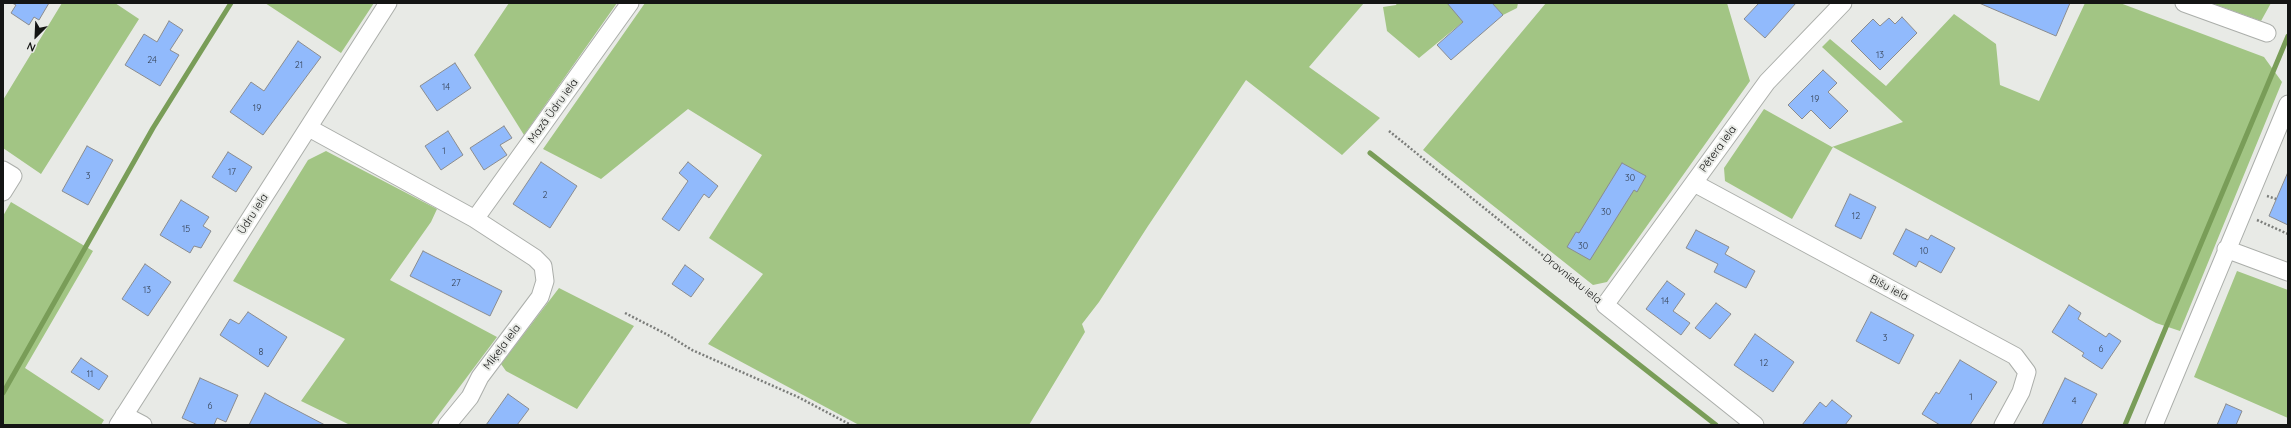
<!DOCTYPE html>
<meta charset="utf-8">
<style>
body{margin:0}
#map{position:relative;width:2291px;height:428px;overflow:hidden;background:#e8eae6;font-family:Quicksand,sans-serif}
canvas{display:block}
.frame{position:absolute;inset:0;border:4px solid #141514;pointer-events:none}
.north{position:absolute;left:16px;top:16px;width:40px;height:40px;-webkit-text-stroke:3px #e8eae6;paint-order:stroke;rotate:204deg;font-size:11px;font-weight:700;line-height:16px;text-align:center;color:#141514}
.north::after{content:'';display:block;margin:auto;width:14px;height:18px;background:#141514;clip-path:polygon(50% 0,100% 100%,50% 72%,0 100%)}
</style>
<div id="map">
<canvas width="2291" height="428"></canvas>
<div class="frame"></div>
<div class="north">N</div>
</div>
<script>
const g = document.querySelector('canvas').getContext('2d');
g.lineJoin = 'round';
function fillPath(path, color) { g.fillStyle = color; g.fill(path, 'evenodd'); }
const shape = rows => new Path2D(rows.map(r => 'M' + r).join(''));
function strokePath(path, color, width, dash) { g.strokeStyle = color; g.lineWidth = width; g.lineCap = dash ? 'butt' : 'round'; g.setLineDash(dash || []); g.stroke(path); }
function write(font, color, halo, rows, align = 'center') {
  g.font = font + ' Quicksand,sans-serif'; g.lineWidth = 4; g.setLineDash([]); g.textBaseline = 'middle'; g.strokeStyle = halo; g.fillStyle = color; for (const [text, x, y, turn = 0] of rows) {
    g.save(); g.translate(x, y); g.rotate((+turn || 0) * Math.PI / 180); g.textAlign = isNaN(turn) ? turn : align; if (halo) g.strokeText(text, 0, 0); g.fillText(text, 0, 0); g.restore();
  }
}
fillPath(shape([
 [62,3,115,3,139,19,41,174,3,148,3,100],
 [265,3,374,3,341,53],
 [509,3,617,3,524,135,474,55],
 [645,3,1364,3,1309,67,1380,118,1342,155,1246,80,1148,226,1099,302,1082,324,1085,332,1029,425,859,425,708,344,763,274,709,238,762,155,688,109,601,179,543,149],
 [1397,3,1486,3,1419,58,1387,31,1383,7,1396,5],
 [1492,3,1518,3,1517,8,1503,15],
 [1546,3,1727,3,1750,81,1607,282,1593,285,1423,150],
 [2085,3,2120,3,2264,57,2282,82,2180,331,2156,323,1833,147,1792,219,1725,181,1724,168,1764,109,1832,147,1903,122,1822,47,1830,39,1886,86,1954,14,1996,44,2000,85,2039,101],
 [2211,3,2271,3,2261,21],
 [326,151,437,209,431,222,390,280,497,337,431,425,350,425,301,401,345,339,233,281,308,160],
 [11,202,93,251,25,368,104,420,101,425,3,425,3,216],
 [2237,271,2288,290,2288,418,2194,377],
 [559,288,634,326,577,409,506,371,501,364]
]), '#a2c584');
strokePath(shape([
 [1370,153,1716,425],
 [3,393,153,128,231,3],
 [2125,425,2288,36]
]), '#799d58', 5);
const building = shape([
 [12,3,49,3,39,20,34,17,29,25,11,13,16,5,12,3],
 [1447,3,1492,3,1503,15,1451,60,1437,45,1463,22,1447,3],
 [1759,3,1796,3,1765,38,1744,19,1759,3],
 [1979,3,2070,3,2056,36,1979,3],
 [1902,17,1917,33,1880,70,1851,41,1873,19,1880,26,1889,18,1895,24,1902,17],
 [169,21,183,30,170,50,179,55,160,86,125,65,144,34,157,42,169,21],
 [298,41,321,57,263,135,230,112,251,82,264,91,298,41],
 [455,63,471,88,437,111,420,86,455,63],
 [1823,70,1837,83,1828,92,1848,111,1830,129,1811,110,1802,119,1788,105,1823,70],
 [504,126,512,138,500,145,507,155,484,170,470,148,504,126],
 [448,131,463,155,441,170,425,146,448,131],
 [87,146,113,160,88,205,62,191,87,146],
 [228,152,252,167,236,192,212,177,228,152],
 [541,162,577,186,550,228,513,204,541,162],
 [688,162,718,186,709,198,704,194,679,231,662,219,688,181,679,173,688,162],
 [1622,163,1646,176,1637,192,1634,190,1590,260,1567,247,1576,232,1579,233,1622,163],
 [2288,172,2288,225,2269,216,2288,172],
 [1850,194,1876,207,1861,239,1835,226,1850,194],
 [181,200,209,217,203,226,211,231,201,248,194,246,190,253,160,235,181,200],
 [1906,229,1928,240,1931,235,1955,248,1941,273,1919,261,1916,267,1893,254,1906,229],
 [1696,230,1729,247,1725,254,1755,271,1746,288,1714,272,1718,264,1686,248,1696,230],
 [423,251,502,291,490,316,410,276,423,251],
 [145,264,171,282,148,316,122,299,145,264],
 [685,265,704,279,691,297,672,284,685,265],
 [1667,281,1685,294,1673,311,1690,323,1681,335,1646,309,1667,281],
 [1716,303,1731,314,1710,339,1695,328,1716,303],
 [2069,305,2081,313,2078,319,2106,337,2109,333,2121,341,2102,369,2082,356,2084,353,2052,332,2069,305],
 [248,312,287,337,268,367,220,335,230,319,239,324,248,312],
 [1871,312,1914,335,1899,364,1856,341,1871,312],
 [1755,334,1794,362,1773,392,1734,365,1755,334],
 [81,358,108,376,99,390,71,372,81,358],
 [1960,360,1997,382,1970,425,1940,425,1922,414,1936,392,1939,394,1960,360],
 [200,378,238,395,226,422,217,418,214,425,198,425,182,418,200,378],
 [2065,378,2097,394,2081,425,2042,425,2065,378],
 [265,393,279,401,325,425,249,425,265,393],
 [508,394,529,409,517,425,486,425,508,394],
 [1832,400,1852,416,1845,425,1802,425,1820,402,1826,407,1832,400],
 [2226,404,2242,411,2236,425,2217,425,2226,404]
]);
fillPath(building, '#91bafc');
strokePath(building, '#8a8c8f', 1);
const street = shape([
 [2184,3,2267,33],
 [309,128,475,219,535,258,543,266,545,281,540,297,480,377,470,397,447,425],
 [3,170,13,176,3,192],
 [1694,183,2015,356,2027,372,2021,392,2003,425],
 [475,219,630,3],
 [2226,249,2288,272],
 [124,415,143,425],
 [118,425,388,3],
 [1755,425,1605,305,1767,82,1843,3],
 [2154,425,2288,104]
]);
strokePath(street, '#abaeaa', 19);
strokePath(shape([
 [1389,131,1593,296],
 [2267,196,2276,199],
 [2257,220,2288,234],
 [625,313,668,335,692,350,798,397,851,425]
]), '#7b7d7a', 2.5, [2, 2]);
strokePath(street, '#fff', 17);
write('9px', '#333e4e', null, [
 ["13",1880,55],
 ["24",152,60],
 ["21",299,65],
 ["14",446,87],
 ["19",1815,99],
 ["19",257,108],
 ["1",444,151],
 ["17",232,172],
 ["3",88,176],
 ["30",1630,178],
 ["2",545,195],
 ["30",1606,212],
 ["12",1856,216],
 ["15",186,229],
 ["30",1583,246],
 ["10",1924,251],
 ["27",456,283],
 ["13",147,290],
 ["14",1665,301],
 ["3",1885,338],
 ["6",2101,349],
 ["8",261,352],
 ["12",1764,363],
 ["11",90,374],
 ["1",1971,397],
 ["4",2074,401],
 ["6",210,406]
]);
write('11px', '#141514', '#e8eae6', [
 ["Mazā Ūdru iela",553,111,-54],
 ["Pētera iela",1718,149,-54],
 ["Ūdru iela",253,214,-57],
 ["Dravnieku iela",1572,279,39],
 ["Bišu iela",1889,288,28],
 ["Miķeļa iela",502,347,-53]
]);
</script>
